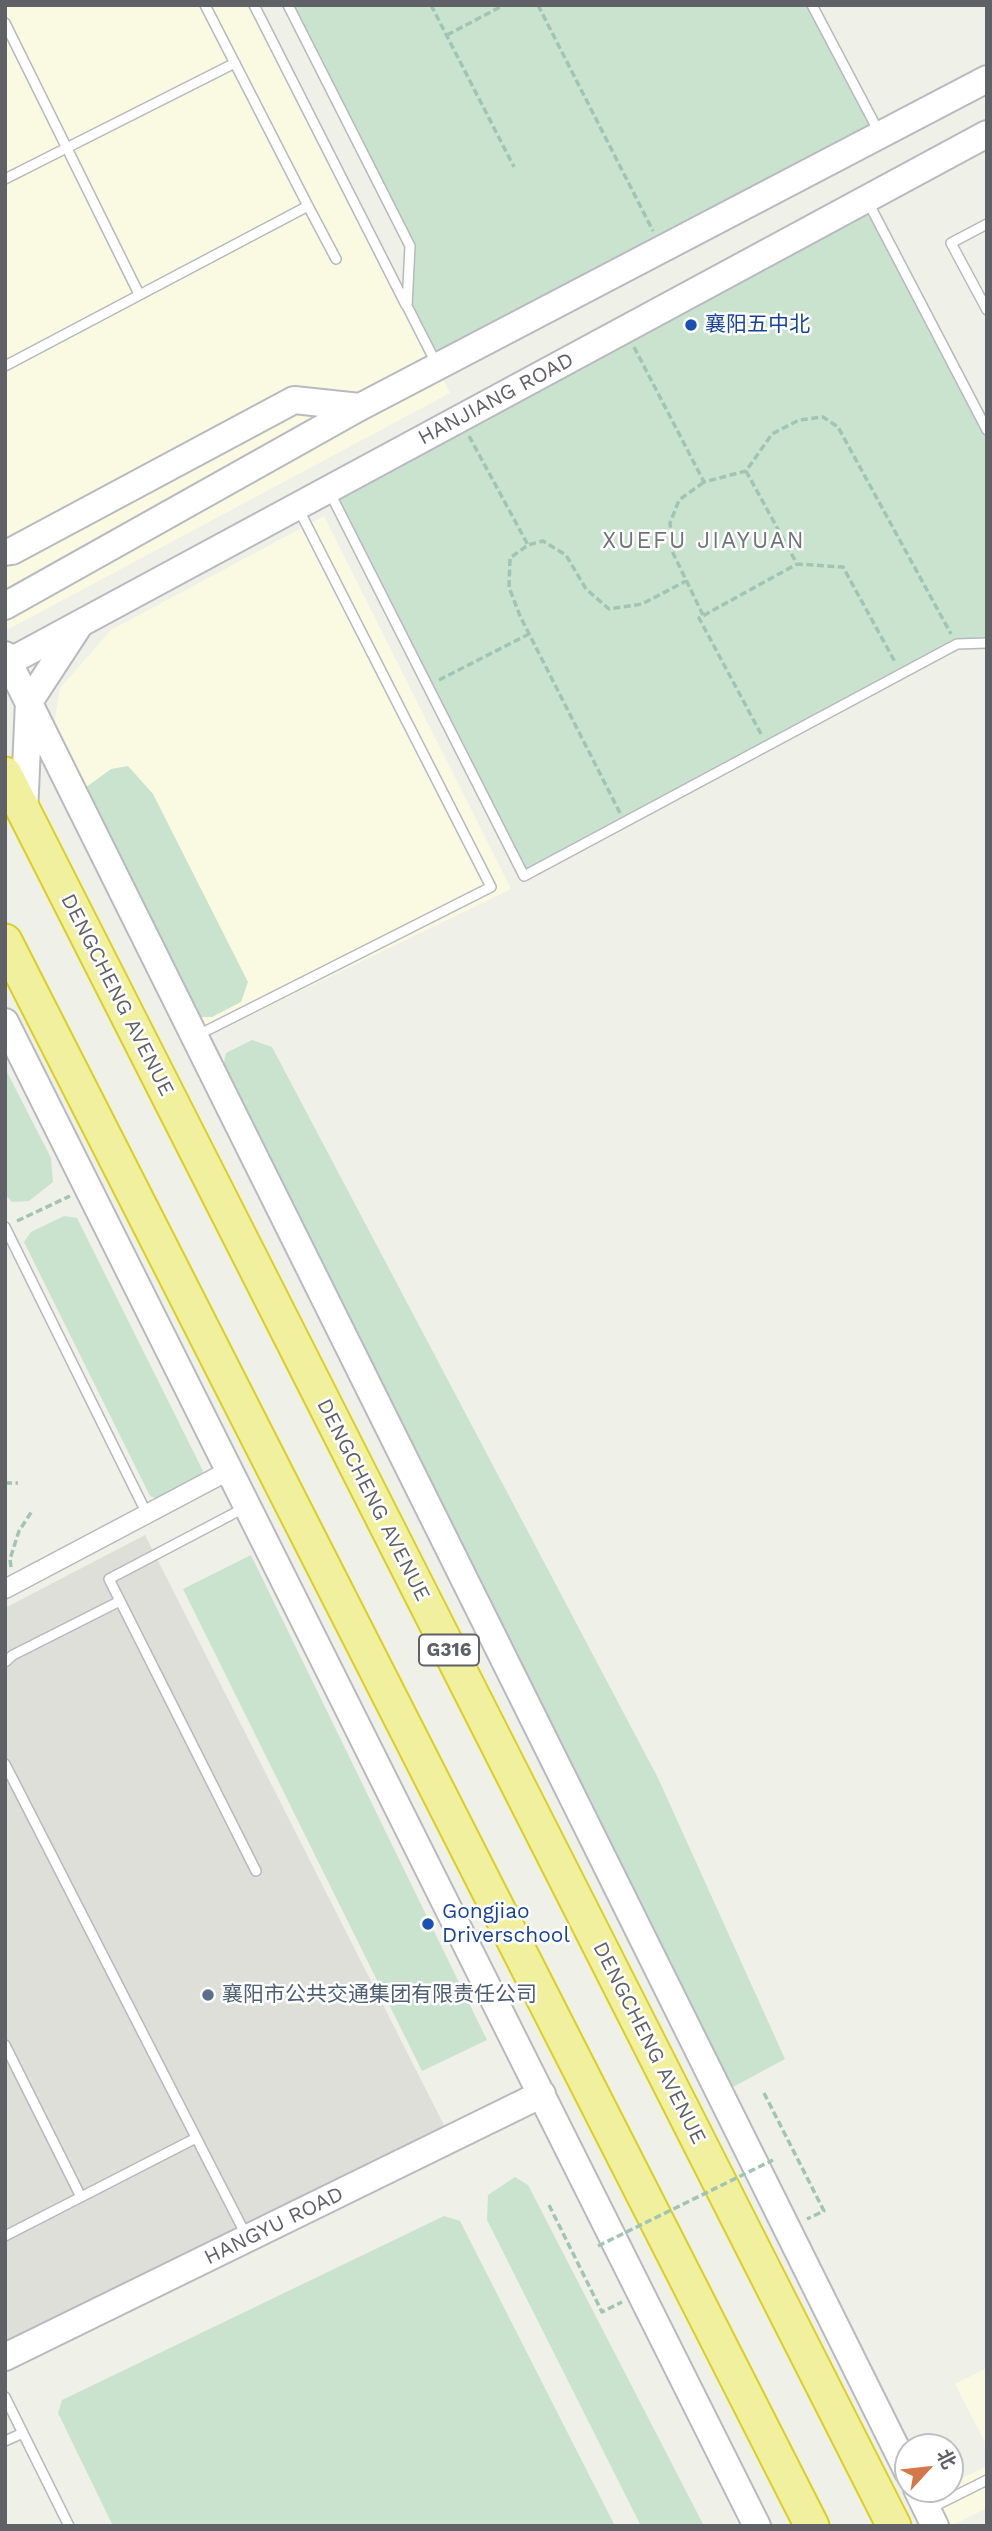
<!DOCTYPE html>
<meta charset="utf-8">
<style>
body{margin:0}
#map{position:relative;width:992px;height:2531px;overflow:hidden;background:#eff0e8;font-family:"Work Sans","Noto Sans SC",sans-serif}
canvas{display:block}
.frame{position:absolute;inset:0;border:7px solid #606166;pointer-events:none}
.north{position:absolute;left:894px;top:2433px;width:70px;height:70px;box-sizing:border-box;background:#fff;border:2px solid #bfc0c2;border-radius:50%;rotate:63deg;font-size:19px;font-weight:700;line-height:28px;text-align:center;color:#606166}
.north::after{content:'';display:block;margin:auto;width:24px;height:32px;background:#d4784a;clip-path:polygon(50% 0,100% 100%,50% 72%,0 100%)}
</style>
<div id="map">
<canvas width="992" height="2531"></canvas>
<div class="frame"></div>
<div class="north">北</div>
</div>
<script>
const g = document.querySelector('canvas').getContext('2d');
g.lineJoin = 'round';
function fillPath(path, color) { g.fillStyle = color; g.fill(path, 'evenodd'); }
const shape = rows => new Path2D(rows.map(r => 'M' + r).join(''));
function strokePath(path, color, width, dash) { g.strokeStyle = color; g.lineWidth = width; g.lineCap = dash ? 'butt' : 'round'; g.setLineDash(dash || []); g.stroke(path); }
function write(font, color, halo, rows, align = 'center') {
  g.font = font + ' "Work Sans","Noto Sans SC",sans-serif'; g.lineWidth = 5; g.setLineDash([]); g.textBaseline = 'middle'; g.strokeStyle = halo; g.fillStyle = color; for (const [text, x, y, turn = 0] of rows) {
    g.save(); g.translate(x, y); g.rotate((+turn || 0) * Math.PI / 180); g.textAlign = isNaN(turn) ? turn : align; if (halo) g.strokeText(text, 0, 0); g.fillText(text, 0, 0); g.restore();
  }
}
fillPath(shape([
 [5,5,254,5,450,393,5,631],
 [324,516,511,889,197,1041,54,725,60,688,111,630],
 [987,2368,987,2446,955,2384],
 [987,2466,987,2508,951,2526,935,2526,921,2499,941,2489,950,2489,950,2484]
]), '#fafae3');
fillPath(shape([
 [145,1535,451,2139,5,2357,5,1608]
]), '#dfdfda');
fillPath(shape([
 [286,5,812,5,880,135,437,366,407,306,410,246],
 [866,199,987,430,987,643,957,644,524,876,328,490],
 [128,766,153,794,248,982,241,1002,212,1017,185,1017,85,788,111,769],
 [252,1040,272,1047,658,1778,785,2059,720,2094,219,1085,226,1053],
 [5,1068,51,1158,53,1182,29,1201,12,1202,5,1194],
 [64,1216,77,1218,203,1471,199,1480,159,1500,150,1496,24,1242,31,1232],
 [251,1555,487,2040,422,2071,183,1589],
 [515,2177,528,2185,704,2526,641,2526,487,2220,488,2195],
 [444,2216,460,2221,615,2526,113,2526,58,2413,62,2400]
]), '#c9e3cf');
const lane = shape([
 [254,5,406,305],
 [288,5,410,246,407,306,436,363],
 [812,5,880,134],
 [5,23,139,294],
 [5,179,235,63],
 [868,202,987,430],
 [308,206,336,259],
 [987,224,951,243,987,310],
 [5,366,308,206,205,5],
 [329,491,524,876,957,644,987,643],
 [196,1036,491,887,298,508],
 [5,1227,147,1514],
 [246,1507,109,1579,256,1871],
 [5,1662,13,1655,120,1601],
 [5,1764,247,2237],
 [5,2045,81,2197],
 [5,2236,196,2138],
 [5,2397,69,2526],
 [5,2441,23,2433],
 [929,2509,987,2480]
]);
const street = shape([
 [5,1589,230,1470]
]);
const secondary = shape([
 [5,552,12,551,294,400,360,407],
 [5,606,360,407,987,79],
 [5,655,908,2472],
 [5,664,987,134],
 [24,813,29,702,78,627],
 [5,1022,757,2526],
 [5,2357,542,2094],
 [917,2489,935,2526]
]);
const highway = shape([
 [5,774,894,2526],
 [5,941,812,2526]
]);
strokePath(lane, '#b8b9bd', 12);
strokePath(street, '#b8b9bd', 21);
strokePath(secondary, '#b9bac0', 30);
strokePath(highway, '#dad01e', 37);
strokePath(shape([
 [431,5,514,167],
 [538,5,653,231],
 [447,35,504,5],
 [634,347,704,482,746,471,772,434,799,420,823,417,838,427,951,634],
 [469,436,528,545],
 [746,471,797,564,843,567,895,662],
 [703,615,672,551,670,523,679,500,704,482],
 [439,680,529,634],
 [761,734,699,618,797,564],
 [620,813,520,616,509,587,510,558,528,545,543,541,566,555,586,589,609,609,642,604,686,581],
 [17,1221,70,1196],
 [5,1483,18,1483],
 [11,1567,10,1559,19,1531,32,1511],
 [764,2093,824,2211,807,2219],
 [549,2205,602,2312,622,2302]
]), '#a2c4b4', 3.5, [7, 3.5]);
strokePath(lane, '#fff', 9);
strokePath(street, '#fff', 18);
strokePath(secondary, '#fff', 26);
strokePath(highway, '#f0f09f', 33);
strokePath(shape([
 [598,2246,773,2160]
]), '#a2c4b4', 3.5, [7, 3.5]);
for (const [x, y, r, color] of [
 [691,325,7,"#1a4fb4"],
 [428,1924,7,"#1a4fb4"],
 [208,1995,7,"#5c6f8a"]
]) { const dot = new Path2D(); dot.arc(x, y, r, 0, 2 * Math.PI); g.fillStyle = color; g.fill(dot); strokePath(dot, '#fff', 2.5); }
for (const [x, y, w] of [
 [449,1650,60]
]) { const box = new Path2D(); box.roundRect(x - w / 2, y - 15.5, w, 31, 5); g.fillStyle = '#fff'; g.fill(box); strokePath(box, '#606166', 2); }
write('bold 19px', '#606166', null, [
 ["G316",449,1650]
]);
write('21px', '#164399', '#fff', [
 ["襄阳五中北",705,325],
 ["Gongjiao",442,1912],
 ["Driverschool",442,1936]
], 'left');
write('21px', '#606166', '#fff', [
 ["HANJIANG ROAD",496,399,-28],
 ["DENGCHENG AVENUE",117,995,63],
 ["DENGCHENG AVENUE",373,1500,63],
 ["DENGCHENG AVENUE",649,2043,63],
 ["HANGYU ROAD",274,2226,-26]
]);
write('21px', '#4e5e75', '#fff', [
 ["襄阳市公共交通集团有限责任公司",222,1995]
], 'left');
g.letterSpacing = '2px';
write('23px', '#717378', '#fff', [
 ["XUEFU JIAYUAN",704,541]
]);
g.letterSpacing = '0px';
</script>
